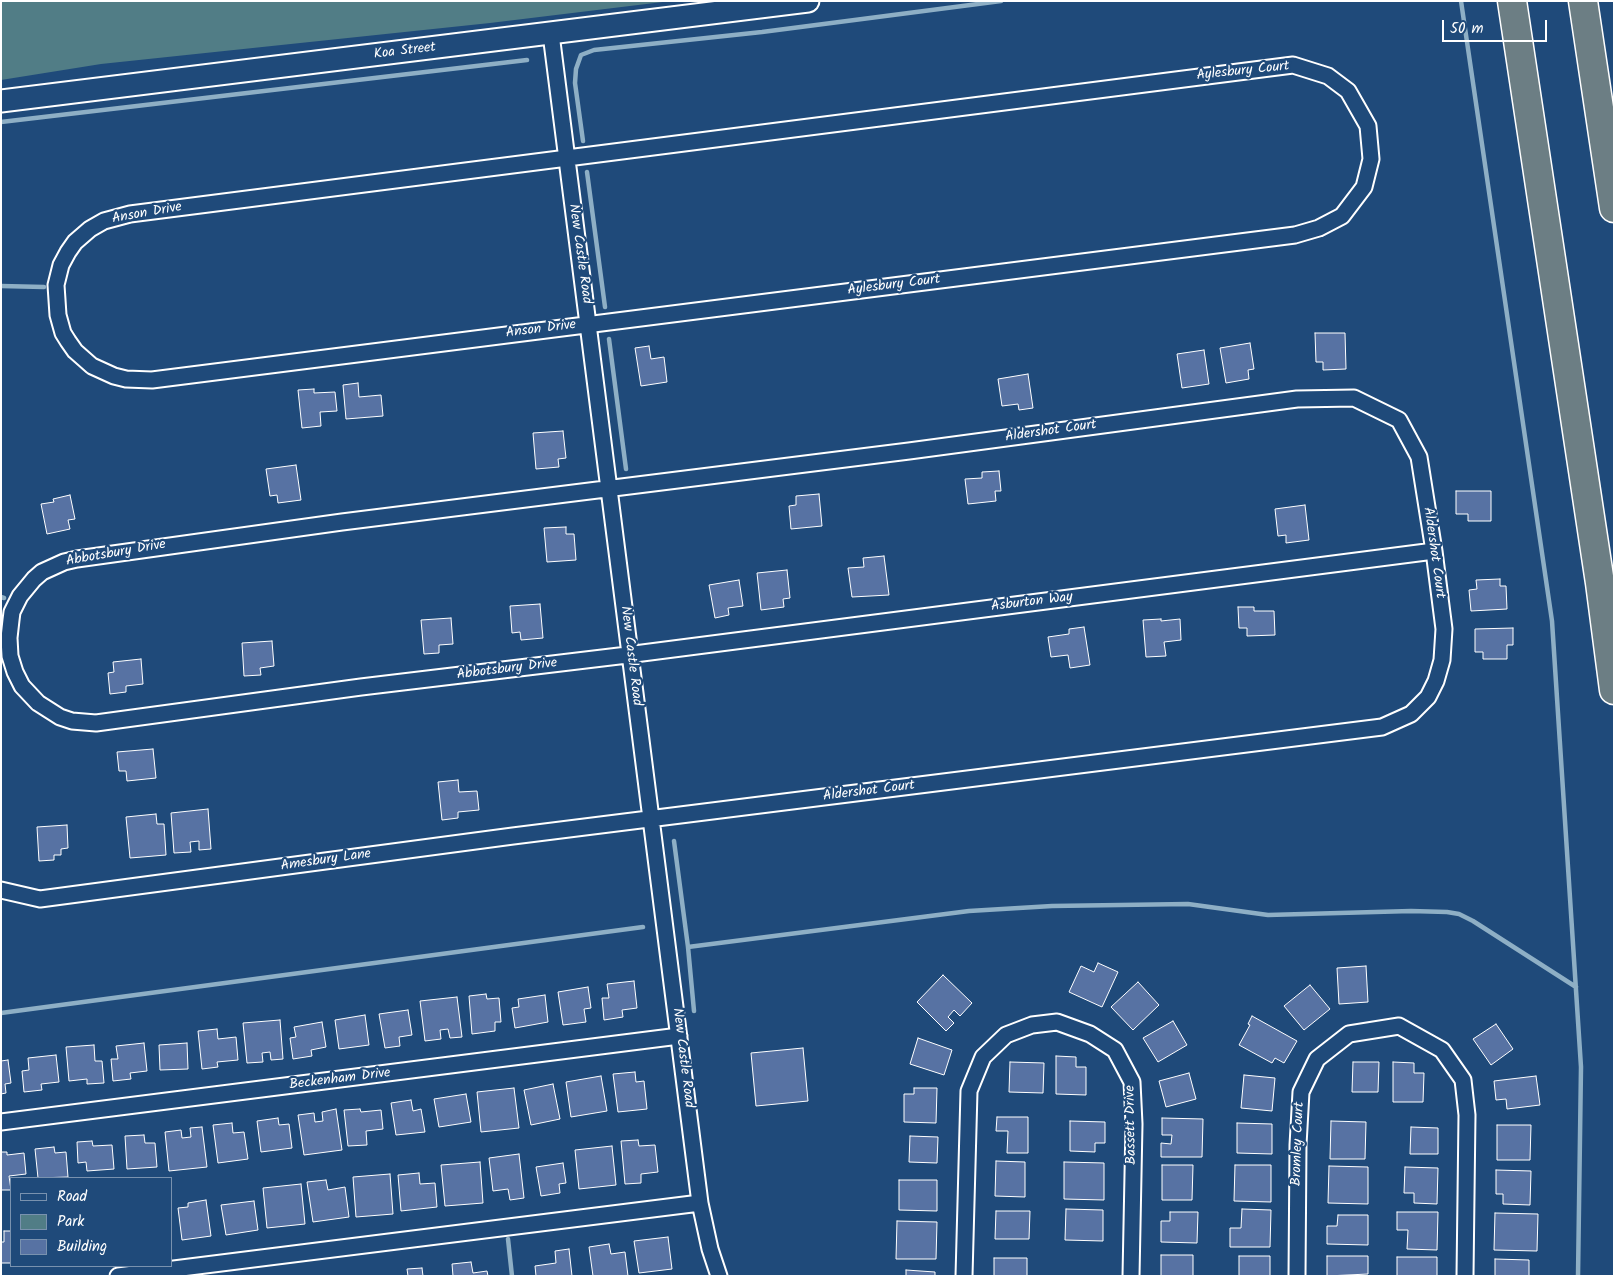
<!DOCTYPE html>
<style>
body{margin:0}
#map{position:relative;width:1615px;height:1277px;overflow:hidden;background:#1f4a7a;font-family:Kalam,sans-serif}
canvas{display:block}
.frame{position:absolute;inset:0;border:2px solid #fff;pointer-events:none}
.legend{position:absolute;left:10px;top:1177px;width:162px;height:90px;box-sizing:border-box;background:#1f4a7a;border:1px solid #7992af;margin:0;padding:6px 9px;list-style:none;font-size:15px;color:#fff}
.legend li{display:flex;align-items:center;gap:10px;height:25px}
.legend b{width:25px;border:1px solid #7992af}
.scale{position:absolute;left:1442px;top:20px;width:105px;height:22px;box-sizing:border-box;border:2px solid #fff;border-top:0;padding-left:6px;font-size:15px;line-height:18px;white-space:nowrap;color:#fff;-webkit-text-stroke:4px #1f4a7a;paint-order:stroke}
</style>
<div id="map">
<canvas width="1615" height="1277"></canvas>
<div class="frame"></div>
<ul class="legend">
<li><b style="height:6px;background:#1f4a7a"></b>Road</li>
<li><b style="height:14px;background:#517d86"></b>Park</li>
<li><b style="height:14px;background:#5772a3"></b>Building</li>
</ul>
<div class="scale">50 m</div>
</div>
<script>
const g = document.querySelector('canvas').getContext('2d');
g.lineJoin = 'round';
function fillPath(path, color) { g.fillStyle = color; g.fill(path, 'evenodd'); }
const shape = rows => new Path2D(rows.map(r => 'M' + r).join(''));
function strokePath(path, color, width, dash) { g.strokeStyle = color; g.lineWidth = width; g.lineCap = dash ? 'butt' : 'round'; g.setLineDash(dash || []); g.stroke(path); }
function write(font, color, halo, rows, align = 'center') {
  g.font = font + ' Kalam,sans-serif'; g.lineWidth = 4.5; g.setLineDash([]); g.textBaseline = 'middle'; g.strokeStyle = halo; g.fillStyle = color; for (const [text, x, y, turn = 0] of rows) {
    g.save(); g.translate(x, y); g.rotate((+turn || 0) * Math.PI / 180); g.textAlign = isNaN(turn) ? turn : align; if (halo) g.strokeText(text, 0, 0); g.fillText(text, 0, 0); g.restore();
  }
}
fillPath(shape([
 [1,1,671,1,490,23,101,64,1,80]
]), '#517d86');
strokePath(shape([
 [1461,1,1552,621,1581,1067,1578,1276],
 [1,122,527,60],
 [583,141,575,83,576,69,581,55,594,50,762,32,1001,1],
 [587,172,605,307],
 [1,286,44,287],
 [609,339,626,469],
 [1,597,4,598],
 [674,841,688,947,694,1011],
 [688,947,969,911,1052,906,1188,904,1268,915,1411,911,1447,912,1459,914,1473,921,1576,987],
 [1,1013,643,927],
 [508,1239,512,1276]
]), '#8eafc5', 4.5);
const building = shape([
 [1315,333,1345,333,1346,369,1323,370,1323,362,1316,362,1315,333],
 [1250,343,1254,369,1248,370,1249,379,1226,383,1220,348,1250,343],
 [649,346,651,359,664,357,667,382,641,386,635,348,649,346],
 [1204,350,1209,384,1182,388,1177,354,1204,350],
 [1028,374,1033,408,1019,410,1018,404,1002,406,998,379,1028,374],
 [358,383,359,397,381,395,383,416,346,419,343,385,358,383],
 [314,389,314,393,335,392,337,411,320,412,321,426,302,428,298,390,314,389],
 [563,431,566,458,558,459,559,467,536,469,533,433,563,431],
 [296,465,301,500,278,503,277,495,270,496,266,469,296,465],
 [999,471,1001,491,995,491,996,501,968,504,965,479,982,478,982,472,999,471],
 [1456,491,1491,491,1491,521,1468,521,1468,514,1456,514,1456,491],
 [819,494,822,526,791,529,789,506,796,505,796,496,819,494],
 [70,495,75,519,68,520,70,529,47,534,41,504,54,502,53,499,70,495],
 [1305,505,1309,540,1286,543,1286,535,1278,536,1275,509,1305,505],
 [566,527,566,534,574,534,576,560,547,562,544,528,566,527],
 [884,556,889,595,852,597,848,568,864,567,863,558,884,556],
 [787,570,790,598,783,599,784,607,761,610,757,573,787,570],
 [1500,579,1500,586,1506,586,1507,609,1471,611,1469,590,1477,589,1476,580,1500,579],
 [739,580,743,606,728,608,729,615,715,618,709,585,739,580],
 [540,604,543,638,521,640,520,632,512,633,510,606,540,604],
 [1238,607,1254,607,1254,611,1274,611,1275,635,1247,636,1247,628,1239,628,1238,607],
 [451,618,453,644,439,645,439,653,424,654,421,620,451,618],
 [1161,619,1161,621,1180,619,1181,640,1164,642,1166,656,1146,657,1143,620,1161,619],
 [1084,627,1090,665,1070,668,1068,655,1051,657,1048,637,1069,634,1069,629,1084,627],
 [1513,628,1513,645,1507,645,1507,659,1483,659,1483,652,1475,652,1475,629,1513,628],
 [272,641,274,666,260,668,261,675,244,676,242,643,272,641],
 [141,659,143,684,126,686,126,692,110,694,108,673,114,672,113,662,141,659],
 [153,749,156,778,127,781,126,771,119,771,117,752,153,749],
 [458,780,459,792,477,791,479,810,458,812,458,818,442,820,438,782,458,780],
 [208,809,211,849,199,850,199,841,190,842,191,852,174,853,171,813,208,809],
 [156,814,157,824,164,824,166,855,130,858,126,817,156,814],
 [67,825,68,848,61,849,61,855,54,855,54,860,39,861,37,827,67,825],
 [1098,963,1118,972,1102,1007,1069,992,1081,966,1094,972,1098,963],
 [1366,966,1368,1002,1339,1004,1337,968,1366,966],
 [943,975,972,1003,960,1016,954,1010,948,1017,954,1023,946,1031,917,1002,943,975],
 [634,981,637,1008,622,1010,623,1017,604,1020,602,998,609,998,607,984,634,981],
 [1138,982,1159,1005,1133,1030,1111,1007,1138,982],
 [1310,985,1330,1009,1304,1030,1284,1006,1310,985],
 [588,987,591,1008,584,1009,586,1022,563,1025,558,992,588,987],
 [486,994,487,999,499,998,501,1022,495,1022,495,1031,472,1034,469,996,486,994],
 [545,995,548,1022,515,1028,512,1008,519,1007,518,999,545,995],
 [457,997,462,1037,450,1038,448,1029,440,1030,441,1039,425,1041,420,1001,457,997],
 [408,1010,412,1035,399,1037,400,1046,385,1048,379,1014,408,1010],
 [365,1015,369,1045,339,1049,335,1020,365,1015],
 [1252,1016,1297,1041,1284,1063,1275,1058,1272,1063,1239,1045,1250,1025,1248,1024,1252,1016],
 [280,1020,283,1059,271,1060,270,1052,262,1053,263,1062,247,1063,243,1023,280,1020],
 [1173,1021,1187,1045,1158,1062,1143,1038,1173,1021],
 [322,1022,326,1047,311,1050,312,1056,293,1059,290,1038,296,1037,294,1027,322,1022],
 [1496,1024,1513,1049,1491,1065,1473,1039,1496,1024],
 [217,1029,218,1039,236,1037,238,1060,217,1062,218,1067,202,1069,198,1031,217,1029],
 [918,1038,952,1050,944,1075,910,1064,918,1038],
 [144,1043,147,1071,130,1073,131,1079,113,1081,111,1059,118,1059,116,1046,144,1043],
 [187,1043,188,1069,160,1070,159,1045,187,1043],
 [94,1045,95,1061,102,1061,104,1083,87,1084,87,1079,69,1081,66,1047,94,1045],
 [803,1048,808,1101,756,1106,751,1053,803,1048],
 [56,1055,59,1082,41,1084,42,1090,24,1092,22,1071,29,1070,28,1058,56,1055],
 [1056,1056,1076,1057,1076,1067,1086,1067,1086,1095,1056,1094,1056,1056],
 [8,1060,11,1083,5,1084,6,1093,1,1094,1,1061,8,1060],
 [1010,1062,1044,1063,1043,1093,1009,1092,1010,1062],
 [1353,1062,1379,1062,1378,1092,1352,1092,1353,1062],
 [1393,1062,1414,1063,1414,1073,1424,1073,1423,1102,1393,1102,1393,1062],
 [635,1072,636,1082,644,1081,647,1109,618,1112,613,1074,635,1072],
 [1189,1073,1196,1099,1166,1107,1159,1081,1189,1073],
 [1244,1075,1275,1078,1272,1111,1241,1108,1244,1075],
 [601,1076,607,1111,571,1117,566,1082,601,1076],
 [1536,1076,1540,1105,1507,1109,1506,1099,1496,1100,1494,1081,1536,1076],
 [553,1084,560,1119,531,1125,524,1090,553,1084],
 [514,1088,519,1128,481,1132,477,1092,514,1088],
 [914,1088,937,1088,936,1123,904,1122,904,1094,914,1094,914,1088],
 [466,1094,471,1122,439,1127,434,1099,466,1094],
 [411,1100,413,1111,421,1109,425,1132,396,1135,391,1103,411,1100],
 [336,1109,342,1150,304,1155,298,1115,314,1113,315,1122,323,1121,322,1112,336,1109],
 [360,1109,361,1112,381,1110,383,1129,366,1131,367,1145,348,1146,344,1110,360,1109],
 [997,1117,1028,1117,1028,1153,1007,1153,1008,1131,996,1131,997,1117],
 [278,1118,279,1125,289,1124,292,1148,261,1152,257,1121,278,1118],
 [1162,1118,1203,1119,1202,1157,1161,1157,1161,1143,1171,1144,1172,1135,1162,1135,1162,1118],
 [1070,1121,1105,1122,1105,1143,1095,1143,1095,1152,1070,1151,1070,1121],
 [1331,1121,1366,1122,1365,1159,1330,1159,1331,1121],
 [232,1123,233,1133,244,1132,248,1159,218,1163,213,1125,232,1123],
 [1237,1123,1272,1124,1272,1154,1237,1153,1237,1123],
 [1497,1125,1531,1125,1530,1160,1497,1160,1497,1125],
 [202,1127,207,1167,169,1171,165,1132,181,1130,182,1138,191,1137,190,1128,202,1127],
 [1411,1127,1438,1128,1438,1154,1410,1154,1411,1127],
 [144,1135,145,1143,155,1143,157,1167,127,1169,125,1136,144,1135],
 [910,1136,938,1137,937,1163,909,1162,910,1136],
 [638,1140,639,1146,655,1145,658,1172,641,1174,641,1183,625,1184,621,1141,638,1140],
 [92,1141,93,1146,112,1145,114,1169,87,1171,86,1162,78,1163,77,1142,92,1141],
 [612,1146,616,1185,579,1189,575,1150,612,1146],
 [54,1147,55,1153,66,1152,68,1177,38,1178,35,1149,54,1147],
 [1,1152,7,1152,7,1155,24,1153,26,1174,9,1176,11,1190,1,1190,1,1152],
 [519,1154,524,1198,510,1200,508,1189,493,1191,489,1158,519,1154],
 [996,1161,1025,1162,1025,1197,995,1196,996,1161],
 [480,1162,483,1203,445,1206,441,1165,480,1162],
 [1064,1162,1104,1163,1104,1200,1064,1199,1064,1162],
 [563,1163,566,1183,559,1184,560,1193,541,1196,536,1167,563,1163],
 [1162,1165,1193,1165,1192,1200,1162,1200,1162,1165],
 [1235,1165,1271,1165,1271,1202,1234,1201,1235,1165],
 [1329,1166,1368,1167,1368,1204,1328,1203,1329,1166],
 [1405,1167,1438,1168,1437,1204,1414,1203,1414,1193,1404,1193,1405,1167],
 [1496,1170,1531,1171,1530,1205,1503,1204,1503,1194,1496,1194,1496,1170],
 [419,1173,420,1184,435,1183,437,1207,401,1211,398,1175,419,1173],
 [390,1174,393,1214,356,1217,353,1177,390,1174],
 [326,1180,328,1190,345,1187,349,1217,313,1222,307,1182,326,1180],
 [899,1180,937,1180,937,1211,899,1210,899,1180],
 [301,1184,305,1224,267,1228,263,1188,301,1184],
 [206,1200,211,1236,182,1240,178,1208,188,1207,188,1203,206,1200],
 [254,1201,258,1230,226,1235,221,1205,254,1201],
 [1066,1209,1103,1210,1103,1241,1065,1240,1066,1209],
 [1242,1209,1271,1210,1270,1247,1230,1247,1230,1228,1241,1228,1242,1209],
 [996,1211,1030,1211,1029,1239,995,1239,996,1211],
 [1170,1212,1198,1212,1197,1243,1161,1242,1161,1221,1170,1221,1170,1212],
 [1397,1212,1438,1212,1437,1250,1407,1249,1408,1230,1397,1230,1397,1212],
 [1495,1213,1538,1214,1537,1251,1494,1250,1495,1213],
 [1338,1215,1368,1215,1368,1245,1327,1244,1327,1226,1337,1226,1338,1215],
 [897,1221,937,1222,936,1259,896,1259,897,1221],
 [4,1231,11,1231,11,1263,1,1263,1,1242,4,1242,4,1231],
 [668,1237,672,1269,639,1273,634,1241,668,1237],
 [609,1244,611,1254,625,1252,628,1276,593,1276,589,1247,609,1244],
 [569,1249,572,1276,536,1276,535,1266,556,1263,555,1251,569,1249],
 [1161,1255,1193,1255,1193,1276,1161,1276,1161,1255],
 [1239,1256,1270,1256,1270,1276,1239,1276,1239,1256],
 [1327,1256,1368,1256,1368,1274,1327,1276,1327,1256],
 [1397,1257,1437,1257,1437,1276,1397,1276,1397,1257],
 [994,1258,1027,1258,1027,1276,994,1276,994,1258],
 [1495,1259,1529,1260,1529,1276,1495,1276,1495,1259],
 [471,1262,473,1273,487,1271,488,1276,453,1276,452,1264,471,1262],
 [422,1268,423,1276,408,1276,407,1269,422,1268],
 [906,1270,935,1272,935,1276,906,1276,906,1270]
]);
fillPath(building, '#5772a3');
strokePath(building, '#fff', 1);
const minor = shape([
 [551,34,700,1203,710,1249,719,1276],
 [1293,65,1328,76,1348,91,1368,126,1371,159,1364,187,1342,216,1319,228,1295,235,152,380,126,379,114,376,92,366,75,351,68,341,63,333,58,315,56,285,61,265,68,252,75,242,90,229,104,221,130,214,1293,65],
 [1,890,40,899,513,836,1382,727,1411,714,1428,697,1436,681,1442,660,1444,629,1434,551,1419,457,1399,420,1354,398,1297,399,909,451,342,522,77,559,64,562,42,572,34,579,20,596,12,612,11,620,9,638,10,656,15,672,22,686,38,703,60,717,72,721,96,723,361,687,619,656,1434,551],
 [1,1122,679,1036],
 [118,1276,700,1203],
 [964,1276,969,1091,983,1057,1006,1035,1032,1025,1057,1022,1090,1034,1115,1050,1132,1082,1134,1124,1131,1276],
 [1297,1276,1298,1145,1301,1092,1317,1059,1349,1034,1399,1026,1442,1050,1463,1080,1467,1115,1465,1276]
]);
const secondary = shape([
 [1,101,808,1]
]);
const motorway = shape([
 [1512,1,1600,583,1614,690],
 [1583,1,1614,208]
]);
strokePath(minor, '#fff', 19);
strokePath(secondary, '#fff', 25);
strokePath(motorway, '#fff', 31);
strokePath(minor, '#1f4a7a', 15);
strokePath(secondary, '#1f4a7a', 21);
strokePath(motorway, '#6c7e84', 28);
write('14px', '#fff', '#1f4a7a', [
 ["Koa Street",405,52,-7],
 ["Aylesbury Court",1243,72,-6],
 ["Anson Drive",147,214,-10],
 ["New Castle Road",579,254,82],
 ["Aylesbury Court",894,286,-7],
 ["Anson Drive",541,330,-7],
 ["Aldershot Court",1051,432,-8],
 ["Aldershot Court",1433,553,82],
 ["Abbotsbury Drive",116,554,-10],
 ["Asburton Way",1032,603,-7],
 ["New Castle Road",630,656,83],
 ["Abbotsbury Drive",507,670,-7],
 ["Aldershot Court",869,792,-7],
 ["Amesbury Lane",326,861,-8],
 ["New Castle Road",682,1058,83],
 ["Beckenham Drive",340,1080,-7],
 ["Bassett Drive",1132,1125,-91],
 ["Bromley Court",1299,1144,-88]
]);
</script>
